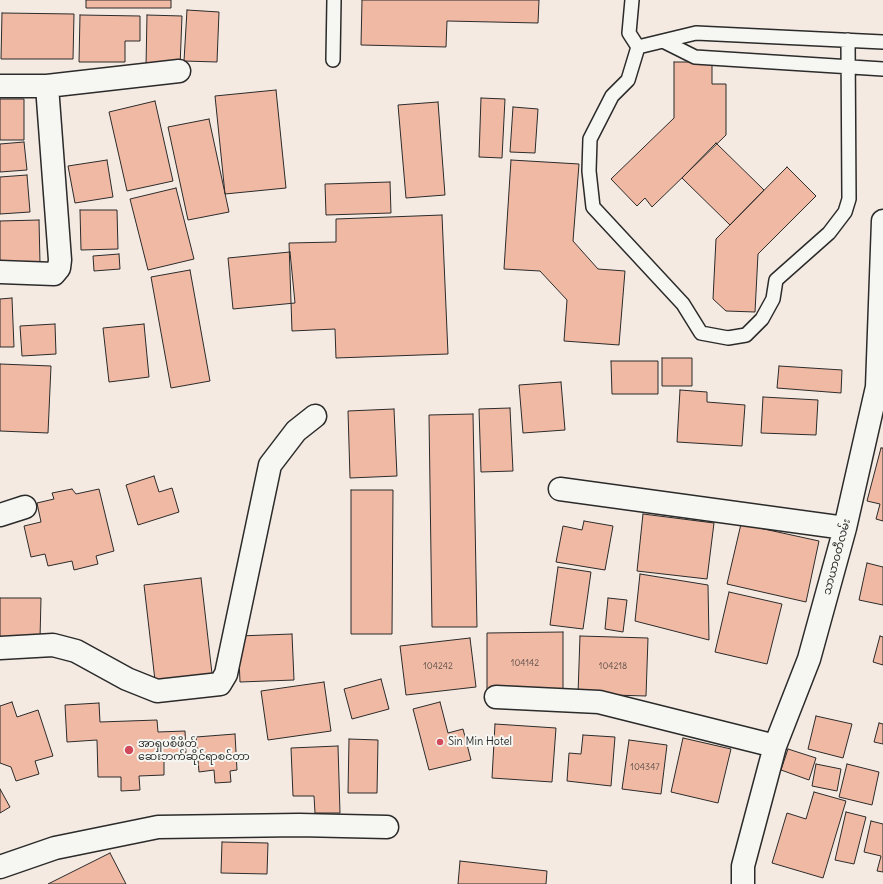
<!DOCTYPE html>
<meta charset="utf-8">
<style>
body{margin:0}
canvas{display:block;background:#f5eae2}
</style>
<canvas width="883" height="884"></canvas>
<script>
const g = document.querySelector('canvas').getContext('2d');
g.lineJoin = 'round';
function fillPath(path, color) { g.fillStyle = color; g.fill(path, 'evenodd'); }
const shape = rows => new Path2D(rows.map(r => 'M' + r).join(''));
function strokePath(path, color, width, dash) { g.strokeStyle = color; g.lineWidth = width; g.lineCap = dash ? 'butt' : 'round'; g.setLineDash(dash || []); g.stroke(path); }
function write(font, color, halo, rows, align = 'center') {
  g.font = font + ' Delius,"Noto Sans Myanmar",sans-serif'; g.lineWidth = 4; g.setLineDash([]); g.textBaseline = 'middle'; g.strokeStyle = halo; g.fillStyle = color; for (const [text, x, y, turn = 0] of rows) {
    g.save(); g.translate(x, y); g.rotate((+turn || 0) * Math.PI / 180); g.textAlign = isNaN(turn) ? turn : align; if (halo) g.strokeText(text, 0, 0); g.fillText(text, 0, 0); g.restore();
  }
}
const building = shape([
 [86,0,171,0,171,8,86,8,86,0],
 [362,0,539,0,538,23,447,21,446,47,361,45,362,0],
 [187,10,219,12,217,62,184,61,187,10],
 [2,13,74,14,73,59,1,59,2,13],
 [80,15,140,16,140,41,125,41,125,62,79,62,80,15],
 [147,15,182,16,180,67,146,66,147,15],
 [674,62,712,62,712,84,726,84,726,135,652,207,645,198,637,206,611,179,674,118,674,62],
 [276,90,286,188,225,194,215,96,276,90],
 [481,98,505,99,502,158,479,157,481,98],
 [0,99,24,99,24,140,0,140,0,99],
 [155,101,173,181,127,191,109,112,155,101],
 [438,102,445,195,406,198,398,105,438,102],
 [513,107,538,109,535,153,510,152,513,107],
 [209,119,229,212,188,220,168,127,209,119],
 [24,142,27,170,0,172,0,144,24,142],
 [716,143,764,190,730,225,682,178,716,143],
 [107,160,113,197,75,203,68,166,107,160],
 [511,160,579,164,573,241,598,269,625,271,619,345,564,341,567,300,540,271,504,269,511,160],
 [787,167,816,196,758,254,755,312,726,311,713,299,716,239,787,167],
 [27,175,30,212,0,214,0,177,27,175],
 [390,182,391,213,326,215,325,184,390,182],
 [176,188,194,259,148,270,130,199,176,188],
 [80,210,117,210,118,249,81,250,80,210],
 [442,215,448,354,336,358,335,329,292,331,289,243,336,242,336,219,442,215],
 [39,220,40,263,0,264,0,221,39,220],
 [290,252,295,303,233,309,228,258,290,252],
 [119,254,120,269,94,271,93,256,119,254],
 [190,270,210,381,171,388,151,277,190,270],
 [12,298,14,347,0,347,0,299,12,298],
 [55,324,56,354,22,356,20,326,55,324],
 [144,324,149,377,109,382,103,328,144,324],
 [662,358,692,358,692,386,662,386,662,358],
 [611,361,658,361,658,394,612,394,611,361],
 [0,364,51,366,48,433,0,431,0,364],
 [779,366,842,370,841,393,777,388,779,366],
 [561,382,565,430,523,433,519,385,561,382],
 [680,390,707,392,707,402,745,405,742,446,677,442,680,390],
 [763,397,818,400,816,435,761,433,763,397],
 [510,408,513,471,481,472,479,409,510,408],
 [394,409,397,476,350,478,348,411,394,409],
 [473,414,477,627,432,627,429,415,473,414],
 [881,448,883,448,883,521,876,519,880,504,867,501,881,448],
 [154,476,159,492,172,488,179,512,138,525,126,485,154,476],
 [72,489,76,494,99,489,114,551,96,556,98,564,74,570,72,561,48,566,45,554,31,557,24,526,41,522,37,503,54,499,52,493,72,489],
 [351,490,393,490,392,634,351,634,351,490],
 [643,514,714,523,707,579,637,571,643,514],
 [584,521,613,526,605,570,556,562,563,526,582,530,584,521],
 [741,524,819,541,806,602,727,584,741,524],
 [867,563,883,567,883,605,859,600,867,563],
 [558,567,591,572,583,629,550,625,558,567],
 [640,574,708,585,709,640,635,621,640,574],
 [201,578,213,682,156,689,144,585,201,578],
 [729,592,782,604,767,664,715,652,729,592],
 [0,598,41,598,40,639,0,639,0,598],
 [608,598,627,600,623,632,605,629,608,598],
 [563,632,563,693,487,694,487,633,563,632],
 [292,634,294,680,240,682,238,636,292,634],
 [580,636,648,638,646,696,578,694,580,636],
 [880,636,883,637,883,665,873,662,880,636],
 [470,638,476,687,406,695,400,646,470,638],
 [381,679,389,709,352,719,344,689,381,679],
 [324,682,331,731,268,740,261,691,324,682],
 [12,702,17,717,38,710,53,756,35,761,39,774,16,781,11,767,0,763,0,706,12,702],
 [440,702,448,733,463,729,471,760,429,770,413,709,440,702],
 [99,703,100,722,157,720,158,732,185,731,186,754,164,755,164,775,139,776,140,790,121,791,121,777,98,777,97,740,67,742,65,705,99,703],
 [816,716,852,724,843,758,808,749,816,716],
 [879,723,883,724,883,744,874,742,879,723],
 [495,724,556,728,552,782,492,778,495,724],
 [235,734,237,770,230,771,231,782,215,783,214,770,199,772,196,737,235,734],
 [583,735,615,737,611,786,567,781,569,753,581,754,583,735],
 [683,738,731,749,718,803,671,792,683,738],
 [349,739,378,740,377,793,348,793,349,739],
 [629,740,667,745,661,794,622,789,629,740],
 [338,746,340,813,315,813,314,796,293,796,291,748,338,746],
 [788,749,816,758,809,780,781,770,788,749],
 [816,764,841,769,837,791,812,786,816,764],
 [847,764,879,772,872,805,839,797,847,764],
 [0,789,10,807,0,813,0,789],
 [814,792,846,801,823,878,772,863,787,813,806,819,814,792],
 [846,812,866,817,854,864,835,860,846,812],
 [871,821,883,824,883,872,877,871,881,856,864,852,871,821],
 [222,842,268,843,267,874,221,873,222,842],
 [110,853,126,884,48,884,110,853],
 [460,861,547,871,546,884,458,884,460,861]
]);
fillPath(building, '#f0b9a4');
strokePath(building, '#2b2b2b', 1);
const service = shape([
 [632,0,629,33,638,47,696,33,883,42],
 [665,42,695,57,883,69],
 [638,47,628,80,612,96,590,139,589,171,593,207,683,304,701,333,728,338,746,335,762,319,773,299,776,280,829,233,845,212,849,199,848,40],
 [333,60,334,0]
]);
const minor = shape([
 [0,86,47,86,60,260,59,268,54,274,0,272],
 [47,86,179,71],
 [560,489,845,528],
 [0,515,25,507],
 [0,648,53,645,76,651,127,679,157,691,220,684,226,674,270,465,296,431,315,416],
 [496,697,599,702,775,746],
 [0,867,55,848,158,827,299,825,387,827],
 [743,884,743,866,775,746,809,659,845,528,877,387,883,221]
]);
strokePath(service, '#2b2b2b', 16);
strokePath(minor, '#2b2b2b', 25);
strokePath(service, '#f6f6f2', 13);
strokePath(minor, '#f6f6f2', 22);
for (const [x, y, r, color] of [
 [440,742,4,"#d1495b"],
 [129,750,5,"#d1495b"]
]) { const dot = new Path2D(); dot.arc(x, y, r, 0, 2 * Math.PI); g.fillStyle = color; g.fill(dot); strokePath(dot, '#f6f6f2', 1.5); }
write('9px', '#5c4e49', null, [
 ["104142",525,663],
 ["104242",438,666],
 ["104218",613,666],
 ["104347",645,767]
]);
write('11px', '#2b2b2b', '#f6f6f2', [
 ["သာယာဝတီလမ်း",837,557,-75]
]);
write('11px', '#2b2b2b', '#f6f6f2', [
 ["Sin Min Hotel",448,742],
 ["အာရှပစိဖိတ်",138,744],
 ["ဆေးဘက်ဆိုင်ရာစင်တာ",138,757]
], 'left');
</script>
